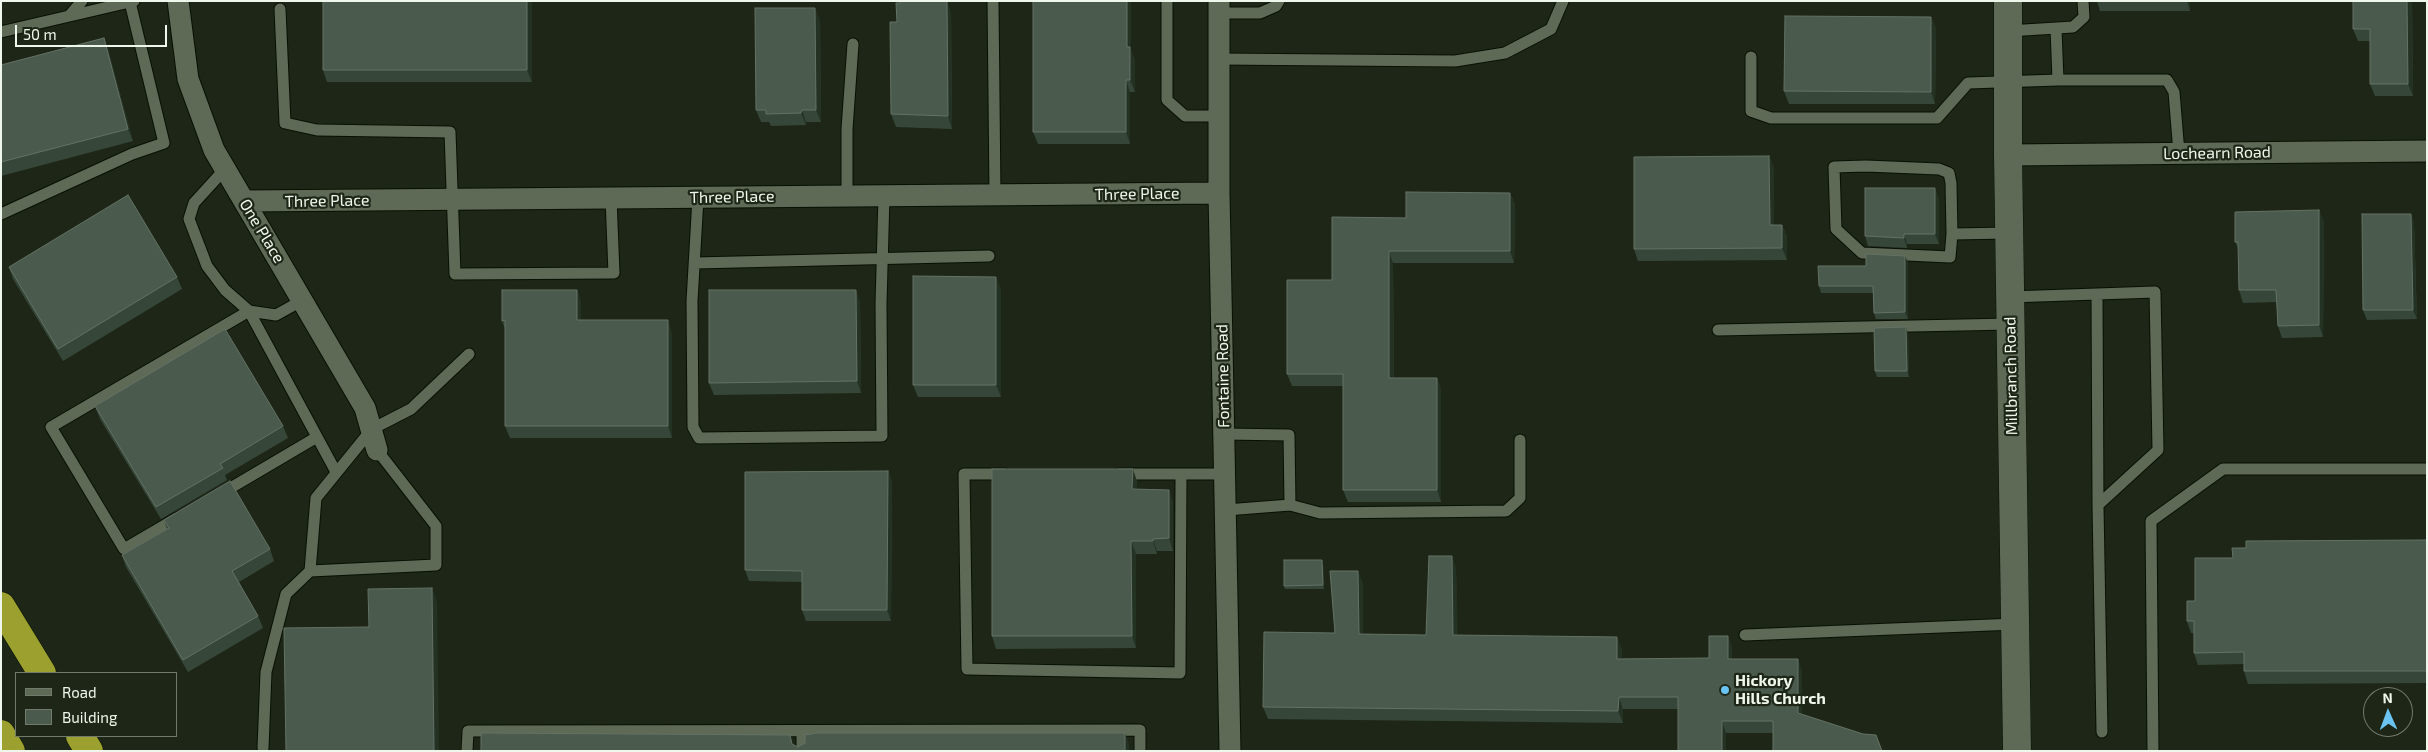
<!DOCTYPE html>
<style>
body{margin:0}
#map{position:relative;width:2428px;height:752px;overflow:hidden;background:#1e2717;font-family:"Exo 2",sans-serif}
canvas{display:block}
.frame{position:absolute;inset:0;border:2px solid #eff6eb;pointer-events:none}
.legend{position:absolute;left:15px;top:672px;width:162px;height:65px;box-sizing:border-box;background:#1e2717;border:1px solid #727a6c;margin:0;padding:6px 9px;list-style:none;font-size:15px;color:#eff6eb}
.legend li{display:flex;align-items:center;gap:10px;height:25px}
.legend b{width:25px;border:1px solid #727a6c}
.north{position:absolute;left:2363px;top:687px;width:50px;height:50px;box-sizing:border-box;background:#1e2717;border:1px solid #727a6c;border-radius:50%;rotate:358deg;font-size:14px;font-weight:700;line-height:20px;text-align:center;color:#eff6eb}
.north::after{content:'';display:block;margin:auto;width:18px;height:22px;background:#6ac3f1;clip-path:polygon(50% 0,100% 100%,50% 72%,0 100%)}
.scale{position:absolute;left:15px;top:25px;width:152px;height:22px;box-sizing:border-box;border:2px solid #eff6eb;border-top:0;padding-left:6px;font-size:15px;line-height:18px;white-space:nowrap;color:#eff6eb;-webkit-text-stroke:4px #1e2717;paint-order:stroke}
</style>
<div id="map">
<canvas width="2428" height="752"></canvas>
<div class="frame"></div>
<ul class="legend">
<li><b style="height:6px;background:#5e6956"></b>Road</li>
<li><b style="height:14px;background:#4a5a4d"></b>Building</li>
</ul>
<div class="north">N</div>
<div class="scale">50 m</div>
</div>
<script>
const g = document.querySelector('canvas').getContext('2d');
g.lineJoin = 'round';
const shape = rows => new Path2D(rows.map(r => 'M' + r).join(''));
function strokePath(path, color, width, dash) { g.strokeStyle = color; g.lineWidth = width; g.lineCap = dash ? 'butt' : 'round'; g.setLineDash(dash || []); g.stroke(path); }
function fillPath(path, color) { g.fillStyle = color; g.fill(path, 'evenodd'); }
function write(font, color, halo, rows, align = 'center') {
  g.font = font + ' "Exo 2",sans-serif'; g.lineWidth = 4.5; g.setLineDash([]); g.textBaseline = 'middle'; g.strokeStyle = halo; g.fillStyle = color; for (const [text, x, y, turn = 0] of rows) {
    g.save(); g.translate(x, y); g.rotate((+turn || 0) * Math.PI / 180); g.textAlign = isNaN(turn) ? turn : align; if (halo) g.strokeText(text, 0, 0); g.fillText(text, 0, 0); g.restore();
  }
}
const service = shape([
 [993,1,995,195],
 [1167,1,1167,100,1185,116,1219,116],
 [280,9,285,123,317,130,450,132,455,274,614,273,611,198],
 [1219,13,1260,13,1276,6,1279,1],
 [69,16,82,1],
 [2056,29,2058,80],
 [2008,31,2073,27,2084,17,2083,1],
 [1,32,134,1],
 [1751,57,1751,111,1771,118,1937,118,1968,83,2058,80,2167,80,2174,92,2179,153],
 [1219,59,1455,61,1505,53,1551,29,1563,1],
 [225,169,194,203,189,219,207,266,225,290,249,311,276,315,303,300],
 [847,196,847,129,853,44],
 [698,198,692,301,693,427,699,438,882,436,881,304,884,196],
 [1,214,132,154,164,143,130,2],
 [1952,234,1950,257,1862,253,1836,229,1834,167,1866,166,1939,169,1949,173,1951,183,1952,234,2009,233],
 [695,263,989,256],
 [2097,295,2098,505],
 [2010,297,2155,292,2158,450,2098,505,2102,732],
 [1718,330,2010,324],
 [1224,434,1289,435,1290,505,1226,510],
 [1005,474,964,474,967,669,1180,673,1181,474],
 [1119,474,1225,474],
 [222,493,317,437],
 [1290,505,1320,513,1506,511,1520,498,1520,440],
 [177,518,124,549,51,427,249,311,336,472],
 [310,571,436,565,436,526,377,450],
 [1745,635,2015,624],
 [263,748,266,672,286,594,310,571,316,498,372,429,411,409,469,354],
 [467,751,468,731,1140,730,1140,751],
 [802,751,802,731],
 [2153,751,2151,521,2223,469,2427,469]
]);
const minor = shape([
 [178,1,188,79,214,150,365,408,377,450],
 [1219,1,1219,193,1230,751],
 [2008,155,2427,151],
 [244,201,1219,193]
]);
const secondary = shape([
 [2008,1,2008,155,2017,751]
]);
const motorway = shape([
 [1,606,42,673],
 [1,734,11,751],
 [80,736,89,751]
]);
strokePath(service, '#081003', 13);
strokePath(minor, '#081003', 23);
strokePath(secondary, '#081003', 29);
strokePath(motorway, '#081003', 29);
strokePath(service, '#5e6956', 11);
strokePath(minor, '#5e6956', 21);
strokePath(secondary, '#5e6956', 28);
strokePath(motorway, '#9ba02e', 28);
fillPath(shape([
 [532,1,532,82,327,82,323,70],
 [1033,1,1131,1,1131,51,1135,60,1135,92,1130,92,1130,144,1038,144,1033,132],
 [2097,1,2190,1,2190,11,2100,11],
 [2353,1,2412,1,2413,96,2375,96,2370,84,2370,41,2358,41,2353,29],
 [951,13,952,129,896,127,891,114,897,22],
 [1931,17,1936,29,1935,104,1789,104,1784,91],
 [820,20,821,122,806,122,806,125,771,126,769,122,761,122,756,110],
 [104,38,108,50,133,141,1,176,1,65],
 [1769,156,1774,168,1774,225,1782,225,1787,237,1787,260,1638,261,1634,249],
 [1510,193,1515,205,1514,263,1393,263,1394,378,1437,378,1441,390,1441,502,1348,502,1343,490,1343,386,1292,386,1287,374,1332,280,1406,218],
 [1939,198,1939,244,1907,244,1907,248,1868,246,1865,236],
 [2319,210,2324,223,2323,337,2282,338,2278,326,2277,302,2243,303,2239,290,2239,250,2235,242],
 [2411,214,2414,224,2417,319,2367,320,2363,310],
 [1905,256,1908,263,1908,319,1876,319,1874,313,1873,293,1821,293,1819,286,1866,266],
 [9,267,177,277,182,289,63,361,13,279],
 [1001,289,1001,397,918,397,913,385],
 [577,290,581,302,581,320,672,333,672,438,510,438,505,426,505,329,502,321],
 [860,302,861,393,714,395,709,383],
 [1908,334,1909,377,1877,377,1875,371],
 [95,406,283,426,288,438,225,475,227,480,161,519,100,419],
 [1133,469,1137,482,1137,489,1169,490,1173,503,1173,551,1157,551,1157,554,1136,554,1136,648,996,649,992,636],
 [888,471,892,482,891,621,806,621,802,610,802,582,749,581,745,570],
 [164,520,270,549,274,561,239,582,258,616,263,628,188,672,126,567,122,555,167,529],
 [2427,540,2427,683,2248,684,2244,671,2244,664,2198,665,2194,653,2194,633,2191,633,2187,621,2195,601,2233,558,2246,548],
 [1322,560,1323,563,1324,589,1285,589,1284,586],
 [1456,568,1457,635,1622,649,1621,659,1709,658,1728,636,1732,648,1732,659,1802,671,1773,733,1726,733,1678,709,1623,709,1623,723,1268,719,1263,707,1335,633,1363,583,1363,634,1426,635]
]), '#36473a');
fillPath(shape([
 [527,1,532,1,532,82,527,70],
 [947,1,951,13,952,129,948,116],
 [1127,1,1131,1,1131,51,1135,60,1135,92,1130,80,1127,47],
 [2187,1,2190,1,2190,11],
 [2407,1,2412,1,2413,96,2408,84],
 [815,8,820,20,821,122,816,110],
 [1931,17,1936,29,1935,104,1931,92],
 [104,38,108,50,133,141,128,129],
 [1126,80,1130,92,1130,144,1126,132],
 [802,110,806,122,806,125,801,113],
 [1769,156,1774,168,1774,237,1770,225],
 [1935,188,1939,198,1939,244,1935,234],
 [1510,193,1515,205,1514,263,1510,251],
 [2319,210,2324,223,2323,337,2319,325],
 [2411,214,2414,224,2417,319,2413,310],
 [1782,225,1787,237,1787,260,1782,248],
 [1904,234,1907,244,1907,248,1904,238],
 [1389,251,1393,263,1394,390,1389,378],
 [1905,256,1908,263,1908,319,1905,312],
 [996,277,1001,289,1001,397,996,385],
 [577,290,581,302,581,333,577,320],
 [856,290,860,302,861,393,857,381],
 [668,320,672,333,672,438,668,426],
 [1906,327,1908,334,1909,377,1907,371],
 [1437,378,1441,390,1441,502,1437,490],
 [1133,469,1137,482,1137,501,1132,489],
 [888,471,892,482,891,621,887,610],
 [1169,490,1173,503,1173,551,1169,538],
 [1153,539,1157,551,1157,554,1153,541],
 [1131,541,1136,554,1136,648,1132,636],
 [1452,556,1456,568,1458,647,1453,635],
 [1322,560,1323,563,1324,589,1323,585],
 [1358,571,1363,583,1363,646,1359,634],
 [432,588,437,601,439,751,434,751],
 [1728,636,1732,648,1732,671,1728,659],
 [1617,637,1622,649,1621,671,1617,659],
 [1798,659,1802,671,1802,725,1798,713],
 [1619,697,1623,709,1623,723,1618,711],
 [1722,721,1726,733,1726,751,1722,751],
 [1125,733,1129,744,1129,751,1125,751]
]), '#243224');
const building = shape([
 [323,1,527,1,527,70,323,70,323,1],
 [900,1,947,1,948,116,891,114,890,22,897,22,896,3,900,3,900,1],
 [1033,1,1127,1,1127,47,1130,47,1130,80,1126,80,1126,132,1033,132,1033,1],
 [2353,1,2407,1,2408,84,2370,84,2370,29,2353,29,2353,1],
 [755,8,815,8,816,110,802,110,801,113,766,114,766,110,756,110,755,8],
 [1785,16,1931,17,1931,92,1784,91,1785,16],
 [104,38,128,129,1,162,1,65,104,38],
 [1769,156,1770,225,1782,225,1782,248,1634,249,1634,157,1769,156],
 [1865,188,1935,188,1935,234,1904,234,1904,238,1865,236,1865,188],
 [1406,192,1510,193,1510,251,1389,251,1389,378,1437,378,1437,490,1343,490,1343,374,1287,374,1287,280,1332,280,1332,217,1406,218,1406,192],
 [128,195,177,277,58,349,9,267,128,195],
 [2319,210,2319,325,2278,326,2276,290,2239,290,2238,242,2235,242,2235,212,2319,210],
 [2362,214,2411,214,2413,310,2363,310,2362,214],
 [1866,254,1905,256,1905,312,1874,313,1873,286,1819,286,1818,266,1866,266,1866,254],
 [913,276,996,277,996,385,913,385,913,276],
 [502,290,577,290,577,320,668,320,668,426,505,426,505,320,502,321,502,290],
 [709,290,856,290,857,381,709,383,709,290],
 [1906,327,1907,371,1875,371,1874,328,1906,327],
 [225,329,283,426,220,464,223,468,156,507,95,406,225,329],
 [992,469,1133,469,1132,489,1169,490,1169,538,1153,539,1153,541,1131,541,1132,636,992,636,992,469],
 [888,471,887,610,802,610,802,571,745,570,745,472,888,471],
 [230,481,270,549,232,571,258,616,183,660,122,555,169,528,164,520,230,481],
 [2427,540,2427,671,2244,671,2244,652,2194,653,2194,621,2187,621,2187,601,2195,601,2195,558,2233,558,2232,548,2246,548,2246,541,2427,540],
 [1429,556,1452,556,1453,635,1617,637,1617,659,1709,658,1709,636,1728,636,1728,659,1798,659,1798,713,1863,734,1876,735,1882,751,1773,751,1773,721,1722,721,1722,751,1678,751,1678,697,1619,697,1618,711,1263,707,1264,632,1335,633,1330,571,1358,571,1359,634,1426,635,1429,556],
 [1284,560,1322,560,1323,585,1284,586,1284,560],
 [432,588,434,751,286,751,284,628,369,627,368,589,432,588],
 [481,733,790,735,792,744,798,747,805,743,805,735,817,733,1125,733,1125,751,481,751,481,733]
]);
fillPath(building, '#4a5a4d');
strokePath(building, '#647266', 1);
for (const [x, y, r, color] of [
 [1725,690,5,"#6ac3f1"]
]) { const dot = new Path2D(); dot.arc(x, y, r, 0, 2 * Math.PI); g.fillStyle = color; g.fill(dot); strokePath(dot, '#1e2717', 2); }
write('16px', '#eff6eb', '#1e2717', [
 ["Lochearn Road",2217,153,-1],
 ["Three Place",1137,194,-1],
 ["Three Place",732,197,-1],
 ["Three Place",327,201,-1],
 ["One Place",262,231,59],
 ["Fontaine Road",1223,376,-91],
 ["Millbranch Road",2011,376,-91]
]);
write('bold 16px', '#eff6eb', '#1e2717', [
 ["Hickory",1735,681],
 ["Hills Church",1735,699]
], 'left');
</script>
